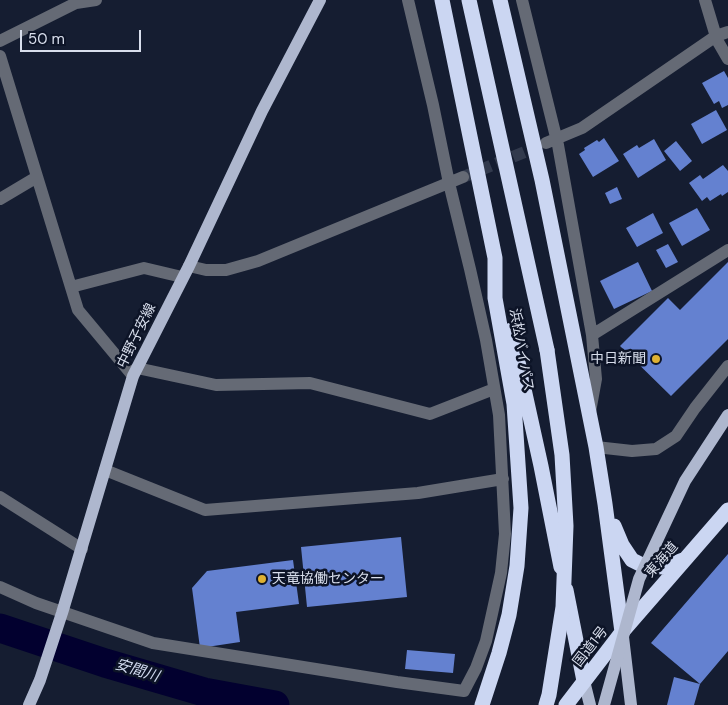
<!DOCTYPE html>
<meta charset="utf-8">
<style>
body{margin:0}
#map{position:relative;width:728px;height:705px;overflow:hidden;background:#151d31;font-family:"DM Sans",sans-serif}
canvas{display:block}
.scale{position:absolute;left:20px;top:30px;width:121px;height:22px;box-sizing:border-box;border:2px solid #d8deec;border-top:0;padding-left:6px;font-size:15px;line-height:18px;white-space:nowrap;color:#d8deec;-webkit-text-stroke:4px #0d1427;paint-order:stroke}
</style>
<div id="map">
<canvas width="728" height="705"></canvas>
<div class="scale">50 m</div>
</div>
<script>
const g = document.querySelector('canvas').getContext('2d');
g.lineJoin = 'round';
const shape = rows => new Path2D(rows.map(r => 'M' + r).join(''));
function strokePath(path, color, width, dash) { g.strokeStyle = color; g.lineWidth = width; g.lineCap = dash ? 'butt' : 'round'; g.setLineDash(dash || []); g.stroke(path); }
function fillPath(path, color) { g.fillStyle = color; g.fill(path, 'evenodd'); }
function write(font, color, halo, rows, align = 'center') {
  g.font = font + ' "DM Sans","Noto Sans JP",sans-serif'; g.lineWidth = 5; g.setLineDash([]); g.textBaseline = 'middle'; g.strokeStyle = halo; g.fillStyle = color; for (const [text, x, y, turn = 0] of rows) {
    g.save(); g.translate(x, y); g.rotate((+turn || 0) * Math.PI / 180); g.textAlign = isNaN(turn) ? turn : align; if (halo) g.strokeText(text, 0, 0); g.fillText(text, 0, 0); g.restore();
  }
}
strokePath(shape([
 [0,628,105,663,204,692,275,705]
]), '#02002f', 29);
fillPath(shape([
 [724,71,728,78,728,105,722,108,719,101,714,104,702,83],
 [716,110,727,130,702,144,691,124],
 [604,138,619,161,593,177,579,154,585,150,584,148,597,140,599,142],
 [654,139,666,160,638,178,623,154,637,145,639,148],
 [676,141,692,161,680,171,664,151],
 [723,165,728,171,728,192,722,196,721,194,710,201,707,197,702,201,689,183,700,175,703,179],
 [617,187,622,199,610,204,605,193],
 [697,208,710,230,682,246,669,223],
 [653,213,663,233,637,247,626,228],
 [668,244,678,262,666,268,656,250],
 [638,262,652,291,614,309,600,281],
 [728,262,728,339,671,396,620,346,668,298,680,310],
 [401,537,407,597,307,607,301,547],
 [728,554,728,651,700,684,651,643],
 [293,560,299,604,236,612,240,642,200,648,192,588,207,571],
 [407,650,455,654,453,673,405,669],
 [674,677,700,684,694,705,667,705]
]), '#6481d0');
strokePath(shape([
 [463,177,542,145]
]), '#323a4d', 12, [12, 6]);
strokePath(shape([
 [522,0,558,145,592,335,596,379,590,412],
 [705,0,717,40,728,59],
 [0,41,76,3,96,0],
 [0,56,78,310,133,376],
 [546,143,582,128,716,36,728,32],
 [0,199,37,177],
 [189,266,206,270,226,270,258,261,463,177],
 [71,287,144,268,182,277],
 [592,335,728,250],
 [137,368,216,385,310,383,430,414,494,389],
 [596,447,632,451,656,449,676,436,695,408,728,366],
 [105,470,205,510,418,493,503,479],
 [0,497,82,549],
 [0,587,36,603,153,643,397,682,464,691,476,668,486,641,501,573,505,534,499,415,486,340,470,269,449,183,433,105,408,0]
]), '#656a75', 12);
strokePath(shape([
 [623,637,631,705],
 [584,681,590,705],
 [29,705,40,680,62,613,133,376,189,266,262,111,320,0]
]), '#aeb7ce', 12);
strokePath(shape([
 [442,0,495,258,495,298,514,404,521,508,517,566,509,615,499,653,482,705],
 [469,0,547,350],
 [500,0,542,180,596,447,605,504,622,632],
 [511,330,541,466,561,567],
 [614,526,622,545,632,560,644,566,665,567,683,560],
 [566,590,584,681],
 [566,705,622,632,728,510]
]), '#cbd6f2', 15);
strokePath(shape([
 [604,705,639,579,685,481,728,415]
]), '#aeb7ce', 12);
strokePath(shape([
 [546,705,549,695,563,607,566,526,562,455,547,350]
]), '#cbd6f2', 15);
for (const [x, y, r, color] of [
 [656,359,5,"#deb133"],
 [262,579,5,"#deb133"]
]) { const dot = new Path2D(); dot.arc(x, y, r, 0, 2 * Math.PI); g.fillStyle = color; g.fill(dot); strokePath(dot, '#0d1427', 2); }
write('14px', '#d8deec', '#0d1427', [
 ["中野子安線",137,336,-64],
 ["浜松バイパス",521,350,80],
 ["東海道",662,560,-49],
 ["国道1号",591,647,-52]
]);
write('14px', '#d8deec', '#0d1427', [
 ["中日新聞",646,359],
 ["天竜協働センター",272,579,"left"]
], 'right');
write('italic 15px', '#d1daef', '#0d1427', [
 ["安間川",137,671,17]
]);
</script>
